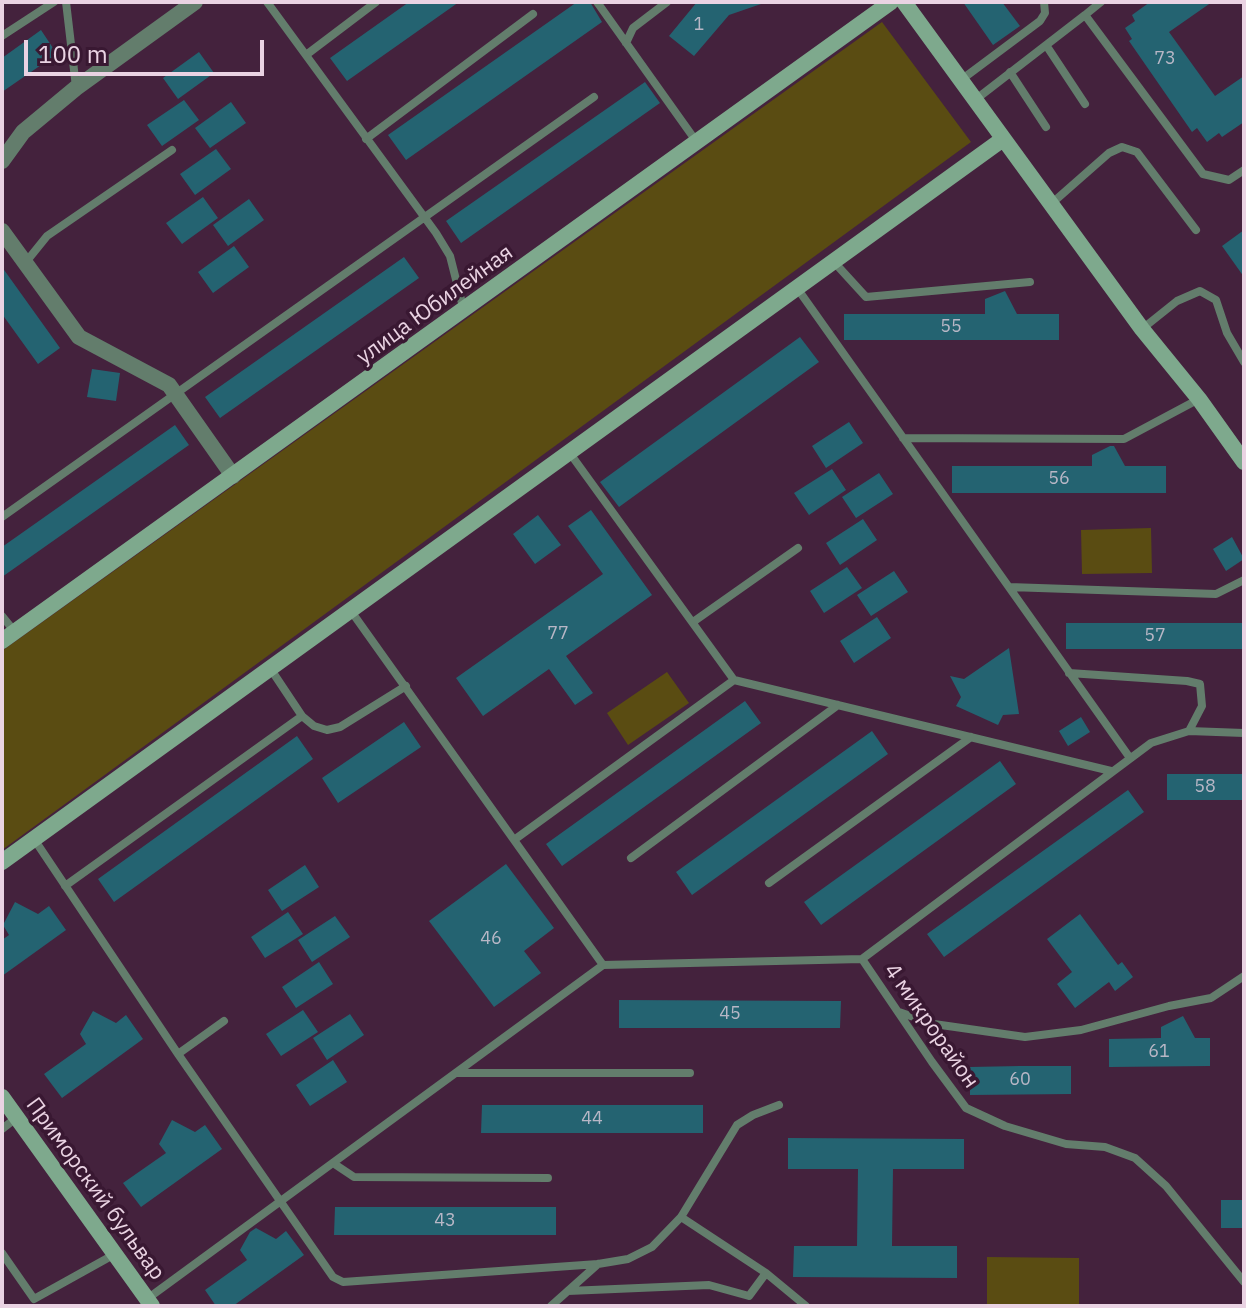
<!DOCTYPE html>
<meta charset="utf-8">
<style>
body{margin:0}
#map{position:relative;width:1246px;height:1308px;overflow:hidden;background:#44223d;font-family:"IBM Plex Sans",sans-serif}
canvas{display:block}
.frame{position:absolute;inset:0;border:4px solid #ead3e3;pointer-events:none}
.scale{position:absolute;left:24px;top:40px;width:240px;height:36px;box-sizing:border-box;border:4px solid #ead3e3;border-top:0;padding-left:10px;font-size:24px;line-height:28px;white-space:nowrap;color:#ead3e3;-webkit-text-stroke:6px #391832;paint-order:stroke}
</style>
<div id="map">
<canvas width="1246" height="1308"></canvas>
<div class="frame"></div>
<div class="scale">100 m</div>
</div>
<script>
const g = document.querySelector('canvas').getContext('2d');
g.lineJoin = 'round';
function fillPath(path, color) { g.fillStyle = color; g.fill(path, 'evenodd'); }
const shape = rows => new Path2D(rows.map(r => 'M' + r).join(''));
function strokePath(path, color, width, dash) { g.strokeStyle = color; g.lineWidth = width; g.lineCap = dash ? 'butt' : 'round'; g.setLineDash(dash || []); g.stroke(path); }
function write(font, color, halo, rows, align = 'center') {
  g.font = font + ' "IBM Plex Sans",sans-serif'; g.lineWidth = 7; g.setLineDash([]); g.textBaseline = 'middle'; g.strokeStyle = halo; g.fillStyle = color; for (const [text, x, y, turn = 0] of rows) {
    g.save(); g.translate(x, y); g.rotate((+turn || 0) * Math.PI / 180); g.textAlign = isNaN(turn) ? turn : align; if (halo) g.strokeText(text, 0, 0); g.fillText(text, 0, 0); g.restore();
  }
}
fillPath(shape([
 [882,22,971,142,2,850,2,651],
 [1151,528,1152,573,1082,574,1081,530],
 [667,672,689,703,628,745,607,713],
 [987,1257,1079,1258,1079,1306,987,1306]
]), '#5a4c12');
fillPath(shape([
 [409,2,459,2,347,81,330,58],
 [577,2,590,2,602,22,406,160,388,135],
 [697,2,761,2,761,4,729,15,694,56,669,36],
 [963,2,1002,2,1020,26,993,45],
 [1150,2,1212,2,1169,32,1215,96,1244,76,1244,122,1222,137,1219,133,1207,142,1197,128,1192,132,1129,41,1132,39,1125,28,1135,21,1132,15],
 [41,30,57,54,2,92,2,58],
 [199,52,214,73,178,99,163,78],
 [645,82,660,103,461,243,446,221],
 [184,100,199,120,162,146,147,125],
 [231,102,246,123,210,148,195,128],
 [216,149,231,169,195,195,180,174],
 [203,197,218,218,182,244,166,223],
 [249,199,264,220,228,246,213,225],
 [1244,230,1244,277,1222,246],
 [234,246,249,267,213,293,198,272],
 [404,257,419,278,220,418,205,397],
 [2,267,60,348,38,364,2,314],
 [1005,291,1017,314,1059,314,1059,340,844,340,844,314,985,314,985,299],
 [800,337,819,362,619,507,600,482],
 [92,369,120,373,116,401,87,397],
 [849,422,863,443,826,468,812,446],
 [175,425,189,445,2,577,2,547],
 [1110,446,1114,446,1125,466,1166,466,1166,493,952,493,952,466,1092,466,1092,455],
 [832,469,846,490,809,515,794,493],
 [879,473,893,494,856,518,842,497],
 [591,510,652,595,566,656,593,693,575,705,549,669,483,716,456,678,603,574,568,526],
 [538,515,561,545,535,564,513,534],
 [863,519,877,540,840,565,826,543],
 [1232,537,1244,559,1226,571,1213,549],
 [847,567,862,588,824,613,810,591],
 [894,571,908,592,871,616,857,595],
 [877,617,891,638,854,663,840,641],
 [1066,623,1244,623,1244,649,1066,649],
 [1009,648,1019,714,1003,715,998,725,956,706,961,697,950,676,964,679],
 [745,701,761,723,562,866,546,844],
 [1081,717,1090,732,1068,746,1059,731],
 [404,722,421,747,338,803,322,778],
 [872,731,888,754,692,895,676,872],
 [297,736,313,759,114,902,98,879],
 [1000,761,1016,784,821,925,804,902],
 [1167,774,1244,774,1244,800,1167,800],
 [1128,790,1144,812,944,957,927,934],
 [506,864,554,928,524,951,541,973,494,1007,429,921],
 [305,865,319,887,282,911,268,890],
 [15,902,38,914,49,906,66,930,2,976,2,940,9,935,3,925],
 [288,912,303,934,265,958,251,937],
 [1080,914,1118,965,1122,962,1133,977,1115,991,1109,982,1075,1008,1057,984,1072,972,1047,939],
 [335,916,350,937,312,962,298,940],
 [319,962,333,984,296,1008,282,987],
 [619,1000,841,1001,840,1028,619,1028],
 [303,1010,318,1032,281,1056,266,1034],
 [93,1011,116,1023,126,1015,143,1039,62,1098,44,1074,86,1044,80,1034],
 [350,1014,364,1035,327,1060,313,1038],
 [1183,1016,1195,1038,1210,1038,1210,1066,1109,1067,1109,1039,1161,1038,1161,1027],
 [333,1060,347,1082,310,1106,296,1085],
 [1020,1066,1071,1066,1071,1094,970,1095,970,1067],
 [482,1105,703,1105,703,1133,481,1133],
 [172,1120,195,1132,205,1125,222,1149,141,1207,123,1183,166,1153,159,1144],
 [788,1138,964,1139,964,1169,893,1169,892,1246,957,1246,957,1278,793,1277,794,1246,857,1246,858,1169,788,1169],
 [1221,1200,1244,1200,1244,1228,1221,1228],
 [335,1207,556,1207,556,1235,334,1235],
 [256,1228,276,1239,286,1231,304,1255,233,1306,216,1306,205,1290,247,1260,240,1250,250,1232]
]), '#246371');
strokePath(shape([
 [66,2,76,87],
 [267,2,436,233,450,256,464,311],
 [597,2,696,141],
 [1101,2,1085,15,1203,174,1229,180,1244,170],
 [2,36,54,2],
 [626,43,633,28,667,2],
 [1046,45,1085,104],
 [306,55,376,2],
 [1010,72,1046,127],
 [961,80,1040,21,1045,13,1044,2],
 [975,100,1085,15],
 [366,139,533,14],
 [1051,204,1109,153,1122,147,1137,152,1196,230],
 [26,262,47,236,172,150],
 [834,262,866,297,1030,282],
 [797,288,1130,758],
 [1142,329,1177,301,1200,291,1216,300,1227,333,1244,362],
 [903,438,1124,439,1199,399],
 [569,452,734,680,1111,771],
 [2,517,594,97],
 [1009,587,1216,594,1244,580],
 [351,611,603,965,862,959,1151,743,1189,731,1244,733],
 [2,616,15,632],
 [693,622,798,548],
 [270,668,302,716,314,726,327,730,340,727,406,686],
 [1069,673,1187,681,1200,684,1202,706,1189,731],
 [34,839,178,1054,333,1277,343,1282,598,1264,628,1259,652,1247,681,1217,737,1125,753,1115,779,1105],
 [514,840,734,680],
 [631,858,838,705],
 [769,883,971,737],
 [65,886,302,716],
 [862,959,932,1062,966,1108,1005,1126,1066,1144,1105,1147,1135,1158,1166,1186,1244,1282],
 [899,1012,934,1024,1025,1037,1081,1030,1169,1006,1211,998,1244,976],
 [178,1054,224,1021],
 [456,1073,690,1073],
 [2,1129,16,1118],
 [333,1163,354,1177,548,1178],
 [681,1217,766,1273,806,1306],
 [2,1253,34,1299,115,1254],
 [568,1291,709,1285,749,1296,766,1273],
 [147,1299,603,965],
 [551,1306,598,1264]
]), '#637d6c', 8);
strokePath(shape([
 [2,161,23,132,76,88,195,2],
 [2,231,79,337,169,385,233,476]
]), '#637d6c', 16);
strokePath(shape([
 [904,2,1142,329,1199,399,1244,462],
 [2,641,891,2],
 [2,862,1003,139],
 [2,1097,152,1306]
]), '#7ea98d', 16);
write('18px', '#b8b7c6', null, [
 ["1",699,25],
 ["73",1165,59],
 ["55",951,327],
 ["56",1059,479],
 ["77",558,634],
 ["57",1155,636],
 ["58",1205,787],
 ["46",491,939],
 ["45",730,1014],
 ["61",1159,1052],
 ["60",1020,1080],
 ["44",592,1119],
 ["43",445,1221]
]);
write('22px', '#ead3e3', '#391832', [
 ["улица Юбилейная",435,305,-36],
 ["4 микрорайон",931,1026,55],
 ["Приморский бульвар",95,1189,54]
]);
</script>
